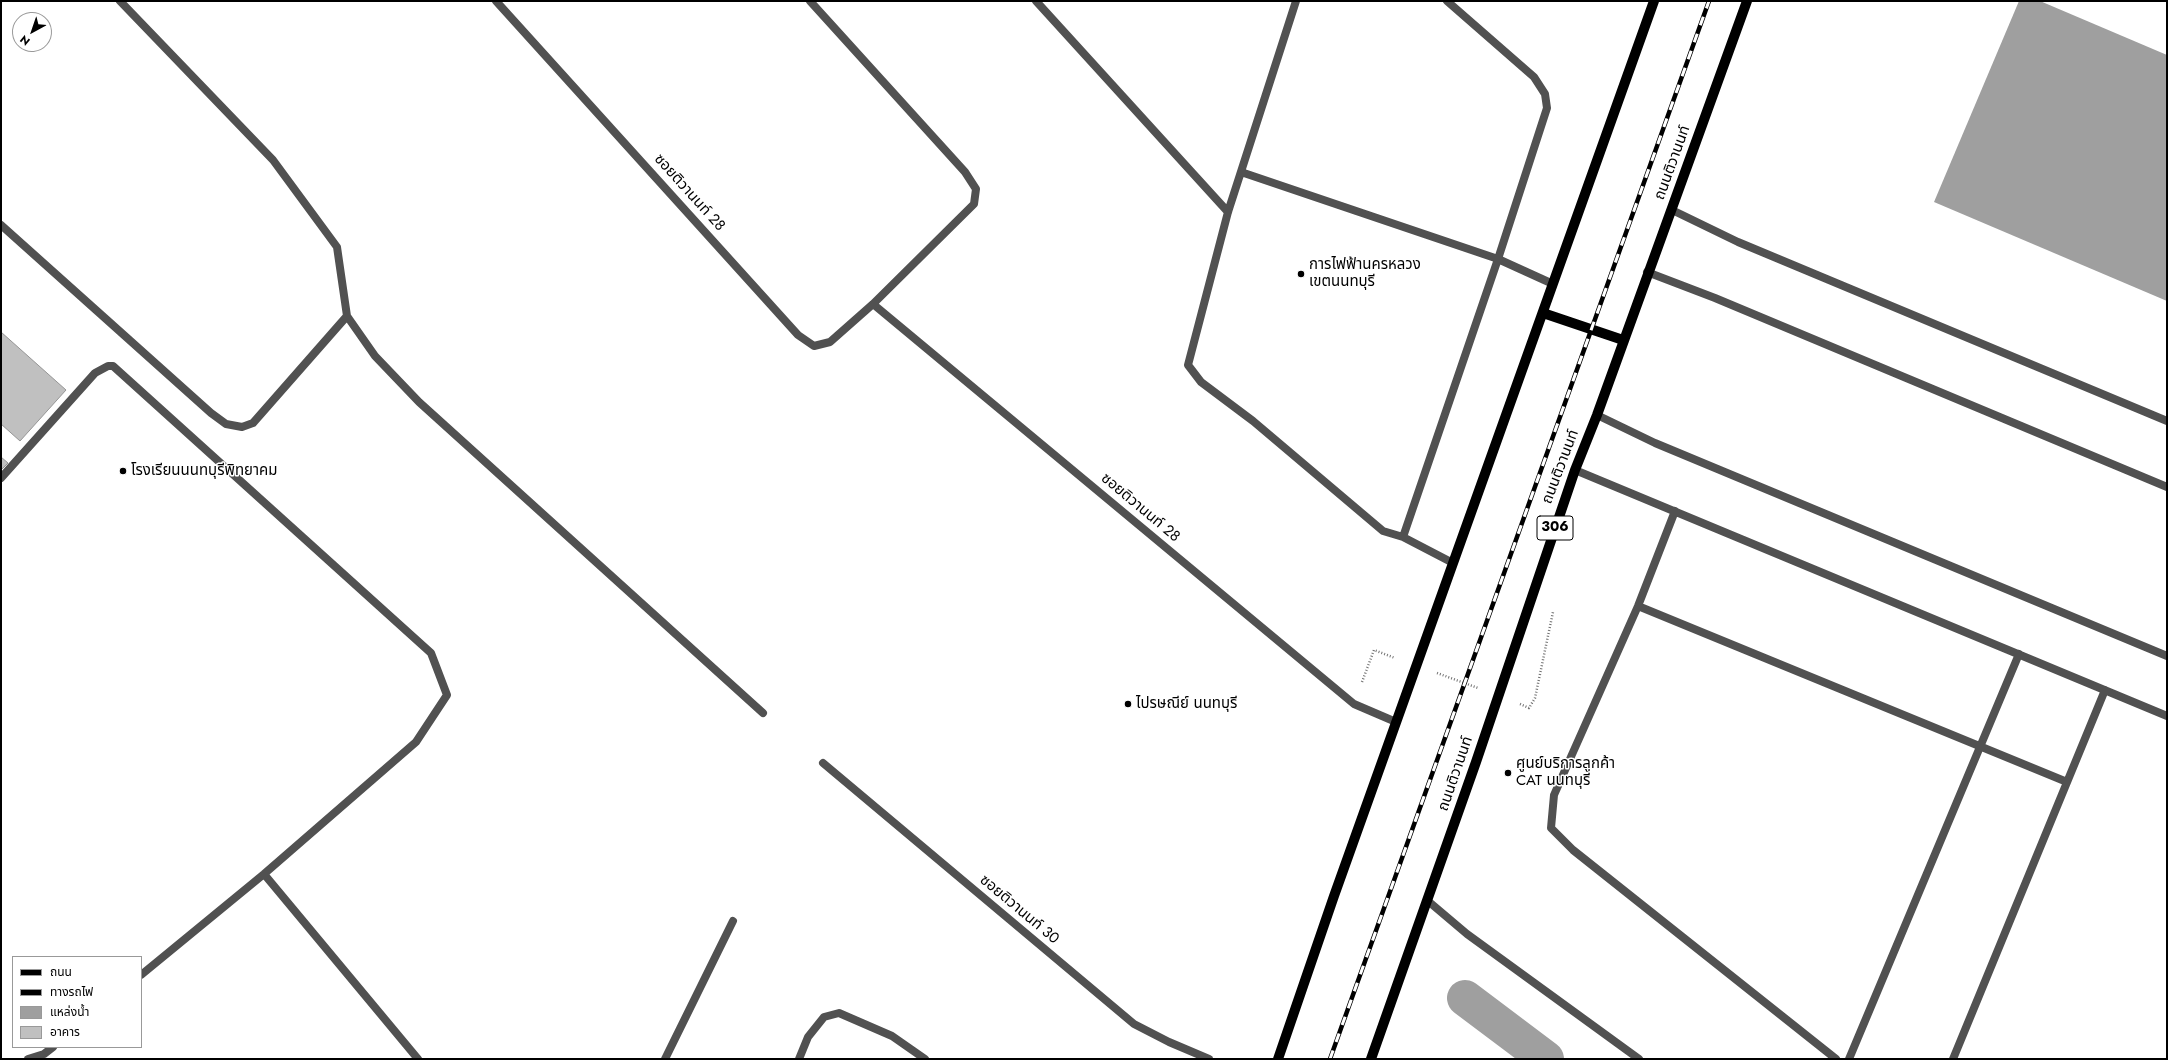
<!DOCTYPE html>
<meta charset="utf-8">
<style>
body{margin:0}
#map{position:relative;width:2168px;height:1060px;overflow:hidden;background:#fff;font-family:Jost,"Noto Sans Thai",sans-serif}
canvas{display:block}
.frame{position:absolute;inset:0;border:2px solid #000;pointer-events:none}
.legend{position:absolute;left:12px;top:956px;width:130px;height:92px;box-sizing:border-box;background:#fff;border:1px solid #999;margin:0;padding:5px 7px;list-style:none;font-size:12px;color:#000}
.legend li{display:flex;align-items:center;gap:8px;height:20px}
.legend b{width:20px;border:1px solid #999}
.north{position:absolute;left:12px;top:12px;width:40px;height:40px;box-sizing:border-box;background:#fff;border:1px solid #999;border-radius:50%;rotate:220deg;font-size:11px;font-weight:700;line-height:16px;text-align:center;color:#000}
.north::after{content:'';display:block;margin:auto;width:14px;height:18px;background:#000;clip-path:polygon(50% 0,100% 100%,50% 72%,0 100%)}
</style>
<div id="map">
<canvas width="2168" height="1060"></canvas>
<div class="frame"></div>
<ul class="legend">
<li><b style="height:5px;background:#000"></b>ถนน</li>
<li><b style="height:5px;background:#000"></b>ทางรถไฟ</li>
<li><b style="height:11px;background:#9f9f9f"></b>แหล่งน้ำ</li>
<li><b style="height:11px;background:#c0c0c0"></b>อาคาร</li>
</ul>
<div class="north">N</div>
</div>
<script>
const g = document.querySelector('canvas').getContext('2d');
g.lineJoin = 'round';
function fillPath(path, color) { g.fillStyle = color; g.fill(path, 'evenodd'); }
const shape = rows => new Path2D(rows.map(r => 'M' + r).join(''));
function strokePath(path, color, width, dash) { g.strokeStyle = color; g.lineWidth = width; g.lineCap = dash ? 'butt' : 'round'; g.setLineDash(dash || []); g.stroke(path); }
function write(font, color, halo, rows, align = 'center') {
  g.font = font + ' Jost,"Noto Sans Thai",sans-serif'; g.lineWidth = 3; g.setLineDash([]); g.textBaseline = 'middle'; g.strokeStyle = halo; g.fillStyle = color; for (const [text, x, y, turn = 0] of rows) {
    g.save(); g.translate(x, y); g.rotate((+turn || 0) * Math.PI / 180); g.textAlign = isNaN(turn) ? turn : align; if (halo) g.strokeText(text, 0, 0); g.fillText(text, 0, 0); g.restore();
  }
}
fillPath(shape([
 [2019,1,2040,1,2167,55,2167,301,1934,202]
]), '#9f9f9f');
strokePath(shape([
 [1465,998,1546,1059]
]), '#9f9f9f', 36);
const building = shape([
 [1,332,66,390,20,441,1,424,1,332],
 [1,457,8,463,1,470,1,457]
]);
fillPath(building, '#c0c0c0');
strokePath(building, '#959595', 1);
strokePath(shape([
 [1437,673,1478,688],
 [1362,682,1374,650,1395,658],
 [1520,704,1529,708,1535,698,1553,612]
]), '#737373', 2.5, [1, 2]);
strokePath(shape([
 [1036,1,1228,212],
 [1296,1,1228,212,1188,365,1201,382,1253,421,1383,531,1403,537,1453,563],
 [1241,172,1498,259,1553,284],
 [1672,210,1738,242,2167,421],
 [1647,272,1715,298,2167,487],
 [1597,415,1655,443,2167,656],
 [1575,470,2167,716],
 [1,478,95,373,108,366,113,366,431,653,447,695,416,742,264,874,141,975],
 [1675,511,1638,606,1554,795,1551,828,1573,850,1836,1059],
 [1403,537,1498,259,1547,108,1545,94,1534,77,1447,1],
 [1638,606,2067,782],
 [264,874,418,1059],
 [1428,901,1467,934,1639,1059],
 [28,1059,44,1054,53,1047],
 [799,1059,808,1037,824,1017,839,1013,892,1036,925,1059],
 [1849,1059,2019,654],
 [1953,1059,2105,690]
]), '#515151', 8);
strokePath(shape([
 [120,1,273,160,337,247,347,316,375,356,419,402,763,713],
 [496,1,798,335,814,346,830,342,873,304,974,204,976,189,965,172,810,1],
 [1,225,211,413,226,424,242,427,253,423,347,316],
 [873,304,1354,704,1396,722],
 [823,763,1134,1024,1169,1042,1209,1059],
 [665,1059,733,921]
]), '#515151', 8);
strokePath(shape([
 [1543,313,1623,340],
 [1278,1059,1334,896,1654,1],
 [1371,1059,1476,762,1575,470,1597,415,1747,1]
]), '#000', 10);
const rail = shape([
 [1330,1059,1709,1]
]);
strokePath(rail, '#000', 4.5);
strokePath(rail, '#fff', 3, [9]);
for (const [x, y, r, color] of [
 [1301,274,4,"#000"],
 [123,471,4,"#000"],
 [1128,704,4,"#000"],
 [1508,773,4,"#000"]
]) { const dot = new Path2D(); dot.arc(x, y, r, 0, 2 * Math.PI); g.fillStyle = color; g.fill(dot); strokePath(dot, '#fff', 1.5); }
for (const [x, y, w] of [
 [1555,528,36]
]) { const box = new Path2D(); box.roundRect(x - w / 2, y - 12, w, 24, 3); g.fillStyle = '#fff'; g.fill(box); strokePath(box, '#000', 1); }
write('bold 14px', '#000', null, [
 ["306",1555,528]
]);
write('15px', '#000', '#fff', [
 ["ถนนติวานนท์",1673,163,-70],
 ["ซอยติวานนท์ 28",689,193,48],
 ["ถนนติวานนท์",1561,467,-69],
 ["ซอยติวานนท์ 28",1140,508,40],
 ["ถนนติวานนท์",1456,774,-71],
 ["ซอยติวานนท์ 30",1019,910,40]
]);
write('15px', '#000', '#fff', [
 ["การไฟฟ้านครหลวง",1309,265],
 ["เขตนนทบุรี",1309,282],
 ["โรงเรียนนนทบุรีพิทยาคม",131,471],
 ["ไปรษณีย์ นนทบุรี",1136,704],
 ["ศูนย์บริการลูกค้า",1516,764],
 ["CAT นนทบุรี",1516,781]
], 'left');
</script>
